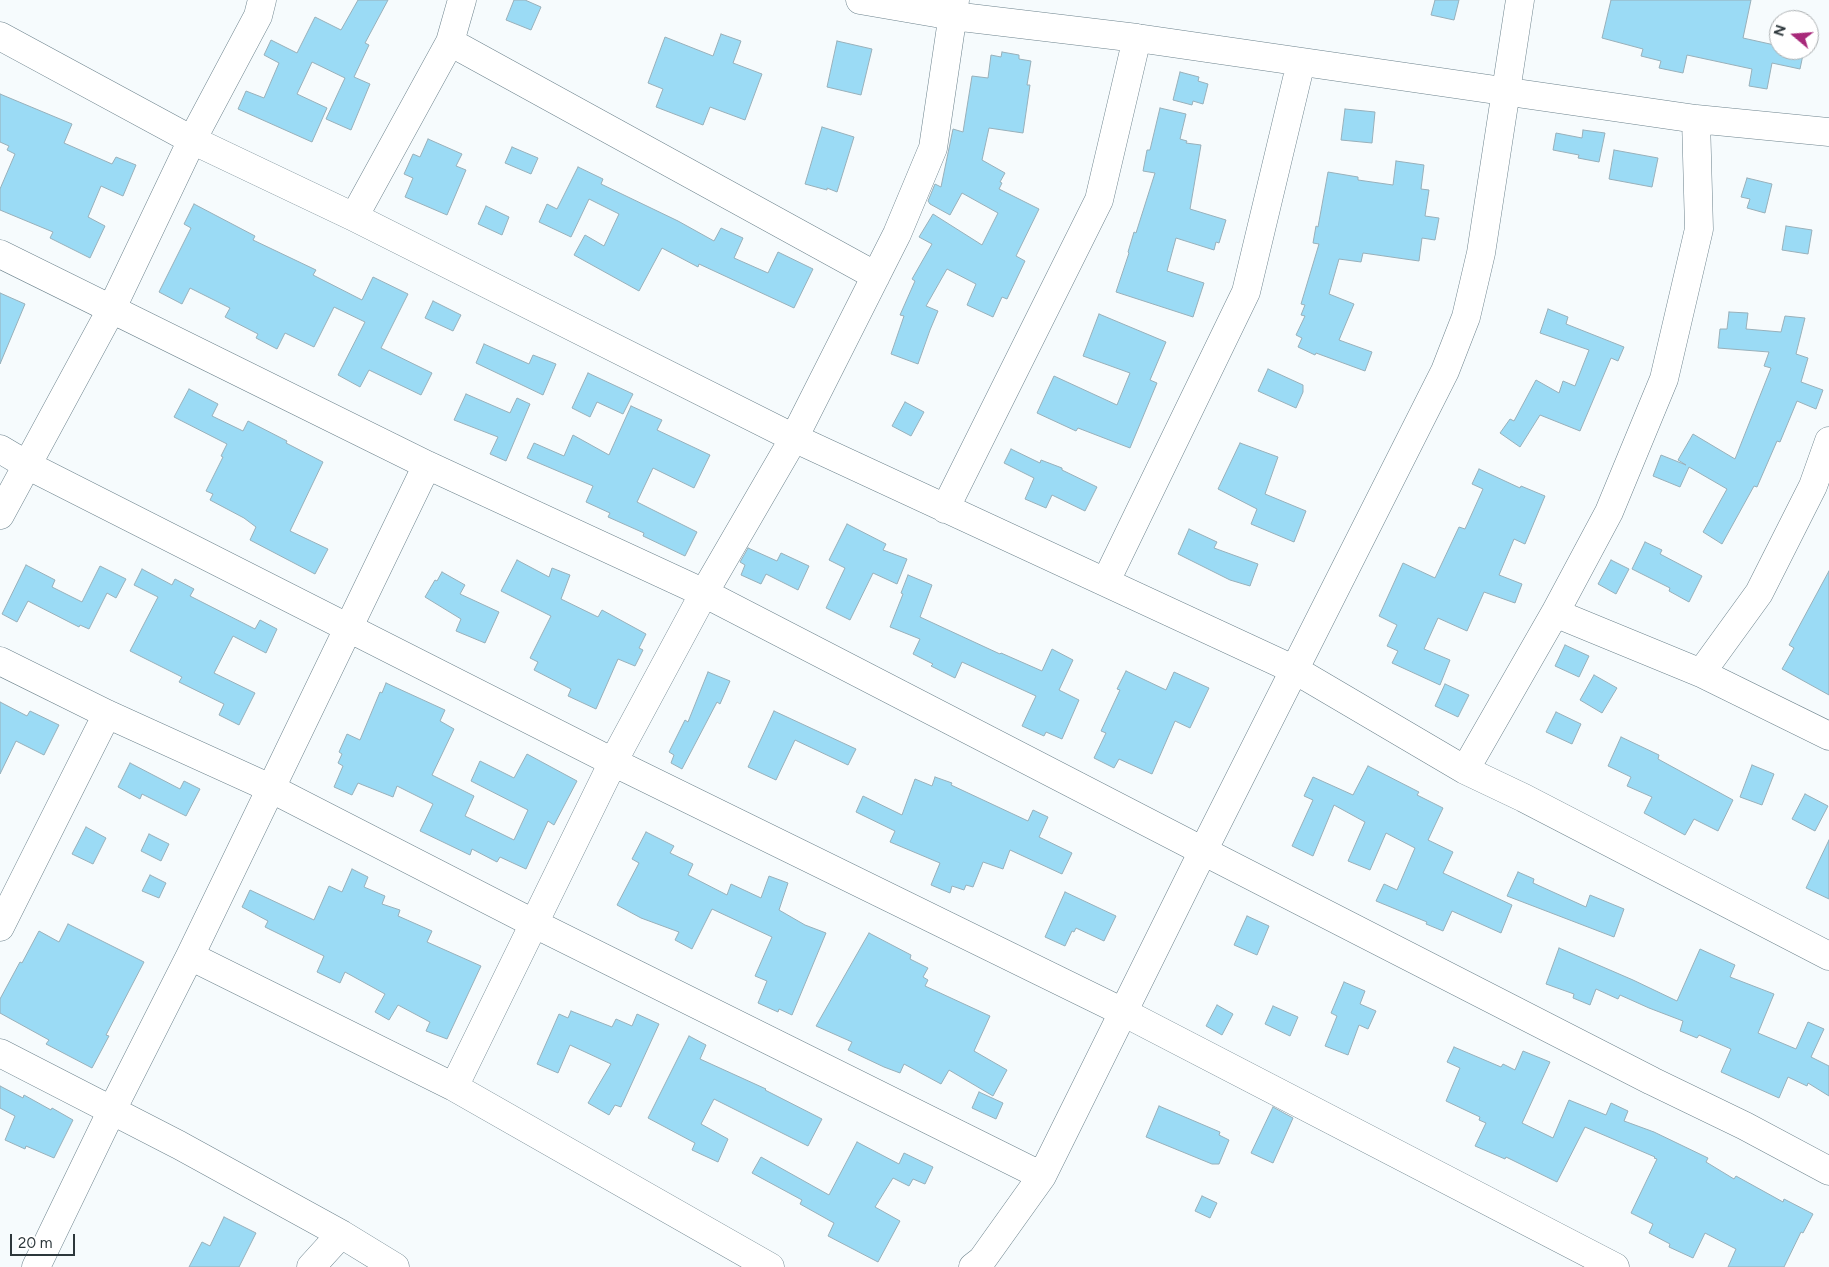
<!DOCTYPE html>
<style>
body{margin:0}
#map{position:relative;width:1829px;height:1267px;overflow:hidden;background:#f6fbfd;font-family:Figtree,sans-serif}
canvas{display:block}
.north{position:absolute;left:1769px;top:10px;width:50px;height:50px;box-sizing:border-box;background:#fff;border:1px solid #abafb1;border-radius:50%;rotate:288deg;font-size:14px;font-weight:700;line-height:20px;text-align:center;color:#2d373b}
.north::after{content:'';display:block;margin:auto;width:18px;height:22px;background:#a8297a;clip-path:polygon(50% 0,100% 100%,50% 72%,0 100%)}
.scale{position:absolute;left:10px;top:1234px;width:65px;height:22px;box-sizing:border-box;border:2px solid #2d373b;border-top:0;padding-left:6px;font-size:15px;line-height:18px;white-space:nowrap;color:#2d373b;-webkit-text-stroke:4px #fff;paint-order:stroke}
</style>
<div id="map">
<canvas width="1829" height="1267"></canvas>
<div class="north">N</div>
<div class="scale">20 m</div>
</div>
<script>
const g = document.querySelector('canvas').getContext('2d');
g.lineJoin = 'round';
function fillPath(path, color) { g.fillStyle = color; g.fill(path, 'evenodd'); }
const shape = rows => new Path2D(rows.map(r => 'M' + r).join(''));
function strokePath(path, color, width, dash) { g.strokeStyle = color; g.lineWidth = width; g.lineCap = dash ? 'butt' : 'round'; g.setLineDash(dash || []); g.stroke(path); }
const building = shape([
 [358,0,388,0,365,43,369,45,354,77,370,84,351,130,326,119,345,78,312,62,297,94,327,108,312,142,238,109,246,91,264,98,279,63,264,55,271,40,297,53,315,17,341,30,358,0],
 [514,0,525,0,541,7,531,30,506,20,514,0],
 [1435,0,1459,0,1454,20,1431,15,1435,0],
 [1611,0,1751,0,1743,38,1779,46,1779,50,1804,50,1800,69,1772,63,1767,89,1749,86,1752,69,1687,55,1683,73,1659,68,1661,61,1641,56,1643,49,1602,38,1611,0],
 [721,34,741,41,733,63,762,74,745,120,710,107,703,125,656,107,663,89,648,83,665,37,713,56,721,34],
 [837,41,872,49,861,95,827,87,837,41],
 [1002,52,1019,55,1019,59,1031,61,1027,85,1030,85,1023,133,989,128,982,160,1005,173,1000,182,1002,183,999,189,1039,209,1016,256,1025,261,1007,299,1002,297,993,317,967,305,976,284,947,269,926,306,938,311,930,330,918,364,891,354,904,316,900,315,915,281,912,279,932,244,919,237,933,214,982,245,998,213,962,193,950,215,930,204,928,201,935,184,941,187,953,129,963,132,972,76,988,78,991,55,1001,57,1002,52],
 [1180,72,1199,77,1198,81,1208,84,1203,104,1193,101,1192,105,1173,100,1180,72],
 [0,94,72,124,64,143,112,164,116,157,136,165,123,196,101,186,88,217,105,226,90,258,50,238,53,232,0,210,0,189,15,154,7,150,9,146,0,142,0,94],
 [1160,108,1186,114,1180,139,1187,141,1186,143,1201,145,1190,209,1226,220,1219,243,1216,242,1214,250,1176,238,1167,271,1204,283,1193,317,1116,292,1129,253,1128,252,1134,232,1136,233,1155,173,1143,171,1147,150,1150,150,1160,108],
 [1345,109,1375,112,1372,143,1341,140,1345,109],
 [822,127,854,137,837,192,827,188,827,190,805,184,822,127],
 [1583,130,1605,133,1599,162,1578,158,1579,155,1553,150,1556,133,1582,138,1583,130],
 [428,139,462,154,456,166,466,170,447,215,405,197,413,178,404,174,413,154,420,157,428,139],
 [512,147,538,158,531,174,505,163,512,147],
 [1614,150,1658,158,1652,187,1609,179,1614,150],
 [1396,161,1424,165,1421,189,1429,190,1425,216,1439,218,1435,240,1422,238,1419,261,1363,253,1361,262,1339,259,1329,294,1354,304,1339,340,1372,352,1365,371,1316,353,1315,355,1298,347,1302,338,1296,335,1305,316,1301,315,1305,305,1301,304,1319,244,1313,243,1316,226,1318,227,1328,172,1358,177,1358,180,1393,185,1396,161],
 [578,167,603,179,601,184,678,221,714,241,721,228,743,238,734,258,768,273,778,252,813,269,794,308,699,264,698,267,662,248,639,291,574,255,585,235,604,246,619,214,589,199,571,237,539,222,547,204,557,209,578,167],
 [1747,178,1772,184,1765,213,1747,208,1750,199,1741,197,1747,178],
 [194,204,255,236,253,240,316,270,313,275,362,300,373,277,408,294,381,348,432,373,421,395,369,370,360,387,338,375,365,322,334,307,314,347,285,333,277,349,256,338,258,334,225,317,230,308,190,288,182,304,159,292,191,228,184,224,194,204],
 [486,206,509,217,502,235,478,224,486,206],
 [1786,226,1812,230,1808,254,1782,250,1786,226],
 [0,293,25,304,0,364,0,293],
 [433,301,461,315,453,331,425,318,433,301],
 [1548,309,1568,317,1566,324,1624,347,1618,361,1611,358,1580,431,1540,415,1520,447,1500,433,1510,419,1514,421,1536,380,1559,393,1563,381,1575,386,1589,350,1540,333,1548,309],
 [1729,312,1748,313,1746,329,1781,332,1785,316,1805,318,1796,354,1808,358,1801,382,1823,390,1816,409,1797,401,1780,442,1777,441,1757,487,1754,486,1722,544,1703,532,1727,489,1689,467,1680,487,1653,476,1661,455,1686,465,1678,460,1693,434,1735,459,1771,368,1764,366,1769,352,1718,348,1720,329,1727,329,1729,312],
 [1099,314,1166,342,1150,380,1157,383,1130,448,1078,428,1076,431,1037,413,1054,376,1117,405,1130,373,1083,356,1099,314],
 [484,344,529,364,533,355,556,364,543,395,476,363,484,344],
 [1268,369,1303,385,1303,392,1296,408,1258,391,1268,369],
 [588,373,633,394,623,414,597,402,590,417,572,408,588,373],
 [189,389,218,404,212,416,243,431,248,421,287,441,286,443,323,462,290,531,328,549,315,574,250,540,256,527,244,518,210,500,213,494,206,491,223,457,221,456,227,444,174,417,189,389],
 [466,394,510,413,517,398,530,404,506,461,490,454,498,437,454,420,466,394],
 [905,402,924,412,911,436,892,426,905,402],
 [631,406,662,420,657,430,710,455,694,488,653,468,637,502,697,532,685,556,643,536,644,533,608,517,610,513,586,502,593,486,527,458,534,443,564,456,573,435,609,455,631,406],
 [1240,443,1278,457,1265,494,1306,511,1294,542,1251,524,1257,509,1218,489,1240,443],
 [1011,449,1040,463,1041,460,1062,468,1062,470,1097,487,1085,511,1052,495,1046,508,1025,499,1034,478,1004,463,1011,449],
 [1479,469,1520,488,1521,486,1545,496,1525,544,1514,539,1499,575,1522,584,1515,603,1484,592,1467,631,1438,618,1424,649,1450,660,1440,685,1392,663,1398,651,1387,646,1397,625,1379,616,1403,563,1435,578,1459,527,1465,529,1483,489,1472,484,1479,469],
 [847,524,886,544,883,550,907,559,897,584,873,573,850,620,826,608,845,568,829,560,847,524],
 [1189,529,1217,542,1214,548,1258,564,1250,586,1230,580,1178,554,1189,529],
 [1645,542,1662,550,1660,554,1702,576,1689,602,1669,591,1670,588,1632,569,1645,542],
 [748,548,777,561,781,553,809,566,798,590,766,574,761,584,741,575,745,565,740,562,748,548],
 [517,560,549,577,552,568,570,575,561,599,598,617,602,610,646,634,639,648,643,650,635,666,618,659,596,709,568,696,571,689,534,670,538,662,530,658,551,616,501,591,517,560],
 [1611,560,1629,569,1616,594,1598,584,1611,560],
 [26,565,55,580,52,587,82,602,100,566,126,579,116,598,107,593,89,629,80,625,79,627,28,601,17,622,2,614,26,565],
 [142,569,172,585,175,579,194,589,190,596,255,629,260,620,277,629,266,653,233,636,214,673,255,693,239,725,219,715,224,704,179,682,182,677,130,651,158,597,134,585,142,569],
 [1829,571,1829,695,1782,669,1794,648,1789,645,1829,571],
 [442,572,465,585,460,594,499,612,485,643,456,631,461,619,425,597,435,580,437,581,442,572],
 [908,575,932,585,920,617,1000,654,1001,653,1042,671,1052,649,1073,660,1059,690,1079,700,1062,739,1046,732,1044,736,1022,726,1036,696,962,662,955,678,931,666,933,664,913,654,920,639,890,627,903,594,901,593,908,575],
 [1565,645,1589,656,1579,677,1555,666,1565,645],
 [1126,671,1166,690,1174,672,1209,688,1190,728,1175,721,1152,774,1119,759,1114,768,1094,758,1106,733,1101,731,1120,690,1117,689,1126,671],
 [708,672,730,681,720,704,717,702,682,769,671,763,674,755,669,752,685,720,688,722,708,672],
 [1594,675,1617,688,1602,713,1580,700,1594,675],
 [386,683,445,710,440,721,454,729,432,775,474,796,465,816,514,840,528,810,471,781,480,761,514,778,527,754,577,781,554,825,548,821,526,869,500,857,497,862,472,849,470,855,420,831,433,804,397,786,393,797,358,783,352,795,334,787,343,766,338,763,342,754,339,752,347,734,360,740,380,692,382,693,386,683],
 [1445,684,1469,695,1458,717,1435,706,1445,684],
 [0,702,27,716,30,711,59,725,44,755,16,741,0,774,0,702],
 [774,711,856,749,848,765,795,740,776,780,748,767,774,711],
 [1556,712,1581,724,1572,744,1546,732,1556,712],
 [1621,737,1659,755,1658,759,1733,800,1718,831,1694,819,1685,835,1644,813,1652,797,1627,786,1631,777,1608,766,1621,737],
 [130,763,180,789,184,781,200,789,186,816,142,794,140,799,118,787,130,763],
 [1752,765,1774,774,1762,805,1740,797,1752,765],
 [1368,766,1419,792,1417,795,1443,808,1428,840,1453,852,1443,873,1512,905,1501,933,1452,911,1443,931,1426,924,1427,922,1376,901,1384,884,1397,890,1415,848,1386,833,1370,870,1348,861,1365,822,1334,805,1313,856,1292,846,1313,800,1304,796,1313,777,1353,795,1368,766],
 [935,777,952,783,951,785,1028,821,1033,810,1048,817,1039,837,1072,853,1062,874,1010,850,1003,869,983,862,973,887,966,885,964,890,952,886,950,893,931,885,940,863,890,842,895,831,856,812,863,796,902,815,915,779,932,786,935,777],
 [1805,794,1828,806,1815,831,1792,819,1805,794],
 [86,827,106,838,93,864,72,854,86,827],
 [646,832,674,846,670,853,693,864,688,875,727,895,731,884,761,898,769,876,788,883,779,910,805,925,826,933,792,1015,779,1009,778,1012,758,1003,767,981,755,976,772,937,712,909,692,949,675,940,679,932,641,918,617,905,639,863,632,859,646,832],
 [149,834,169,844,161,861,141,851,149,834],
 [1829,840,1829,899,1806,888,1829,840],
 [352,869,368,877,364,887,385,896,382,904,400,910,398,916,432,931,427,942,481,966,447,1039,426,1031,430,1022,398,1005,389,1020,375,1012,385,994,345,972,340,983,317,972,324,956,265,927,268,921,242,907,250,890,314,920,329,886,342,892,352,869],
 [1518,872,1534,879,1533,883,1586,907,1590,895,1624,909,1614,937,1507,896,1518,872],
 [150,875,166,883,159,898,142,891,150,875],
 [1065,892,1116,916,1104,941,1076,928,1074,932,1072,931,1065,946,1045,937,1065,892],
 [1247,916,1269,926,1257,955,1234,945,1247,916],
 [68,924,144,962,106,1035,109,1036,92,1068,46,1044,49,1040,0,1013,0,999,20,962,22,963,39,931,59,942,68,924],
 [869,933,911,955,910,959,928,968,923,977,928,980,925,986,990,1016,974,1051,1007,1070,993,1096,949,1070,941,1084,904,1064,900,1073,884,1067,848,1050,852,1042,816,1026,869,933],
 [1559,948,1633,980,1677,1001,1700,949,1735,965,1730,977,1774,994,1758,1033,1796,1049,1808,1022,1824,1029,1811,1057,1829,1066,1829,1096,1808,1083,1807,1086,1788,1077,1779,1098,1721,1072,1731,1049,1699,1035,1697,1038,1680,1031,1683,1021,1649,1008,1620,995,1618,999,1596,989,1590,1005,1573,998,1574,994,1546,984,1559,948],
 [1344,982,1365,991,1360,1004,1376,1011,1368,1029,1359,1025,1348,1055,1325,1046,1337,1016,1331,1013,1344,982],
 [1217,1005,1233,1014,1222,1035,1206,1026,1217,1005],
 [1273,1006,1298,1017,1290,1036,1265,1024,1273,1006],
 [571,1011,612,1027,616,1019,632,1026,637,1014,659,1024,621,1107,615,1105,609,1115,588,1103,611,1064,570,1045,558,1073,537,1064,559,1014,568,1018,571,1011],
 [689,1036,706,1045,700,1059,766,1089,765,1090,822,1119,808,1146,714,1099,701,1124,728,1139,718,1162,692,1150,695,1143,648,1118,689,1036],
 [1454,1047,1501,1067,1503,1064,1515,1070,1523,1051,1550,1062,1522,1123,1553,1138,1569,1100,1606,1115,1611,1103,1628,1111,1624,1121,1654,1132,1708,1158,1706,1162,1734,1179,1736,1176,1783,1202,1784,1199,1813,1214,1803,1233,1801,1232,1784,1267,1728,1267,1736,1249,1705,1233,1693,1258,1669,1247,1670,1244,1649,1233,1653,1224,1631,1213,1657,1159,1654,1158,1655,1157,1585,1127,1557,1182,1506,1157,1505,1159,1475,1146,1486,1123,1479,1120,1480,1117,1446,1101,1460,1068,1447,1062,1454,1047],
 [0,1086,23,1098,24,1095,51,1110,52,1108,73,1120,54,1158,26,1146,25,1149,5,1140,15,1116,0,1108,0,1086],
 [979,1092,1003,1103,996,1119,972,1108,979,1092],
 [1159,1106,1220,1132,1219,1135,1229,1140,1219,1164,1212,1164,1146,1137,1159,1106],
 [1273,1107,1293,1118,1273,1163,1251,1153,1273,1107],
 [857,1142,899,1164,904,1153,933,1167,925,1184,913,1179,909,1186,893,1178,875,1207,900,1221,878,1262,828,1236,834,1223,800,1204,802,1200,752,1173,761,1157,829,1195,857,1142],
 [1202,1196,1217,1203,1210,1218,1195,1211,1202,1196],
 [224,1217,256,1233,239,1267,189,1267,202,1242,210,1246,224,1217]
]);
fillPath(building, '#9bdbf5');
strokePath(building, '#98b0ba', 1);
const minor = shape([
 [860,0,953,16,1137,38,1696,119,1829,132],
 [0,36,192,140,354,217,794,438,1295,670,1465,770,1524,798,1829,956],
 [450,42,876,276],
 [354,217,450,42,462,0],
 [0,254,427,465,704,593,1203,851,1652,1081,1745,1126,1829,1171],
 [0,449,27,465,613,762,1123,1012,1615,1267],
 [945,509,1099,200,1137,38],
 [0,515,111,310,192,140,258,16,262,0],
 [1106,581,1246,292,1301,62],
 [1555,613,1701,673,1829,736],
 [0,661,107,714,270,788,535,924,1042,1176],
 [1701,673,1759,593,1813,486,1829,441],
 [1465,770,1555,613,1609,512,1664,379,1699,229,1696,119],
 [0,927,107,714],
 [190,956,454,1087,770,1267],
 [0,1053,179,1145,341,1234,395,1267],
 [454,1087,613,762,704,593,794,438,897,234,933,148,955,0],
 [36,1267,112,1110,190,956,427,465],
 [311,1267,341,1234],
 [973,1267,982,1260,1042,1176,1203,851,1445,371,1466,317,1481,253,1520,0]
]);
strokePath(minor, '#6d838d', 29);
strokePath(minor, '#fff', 28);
</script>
